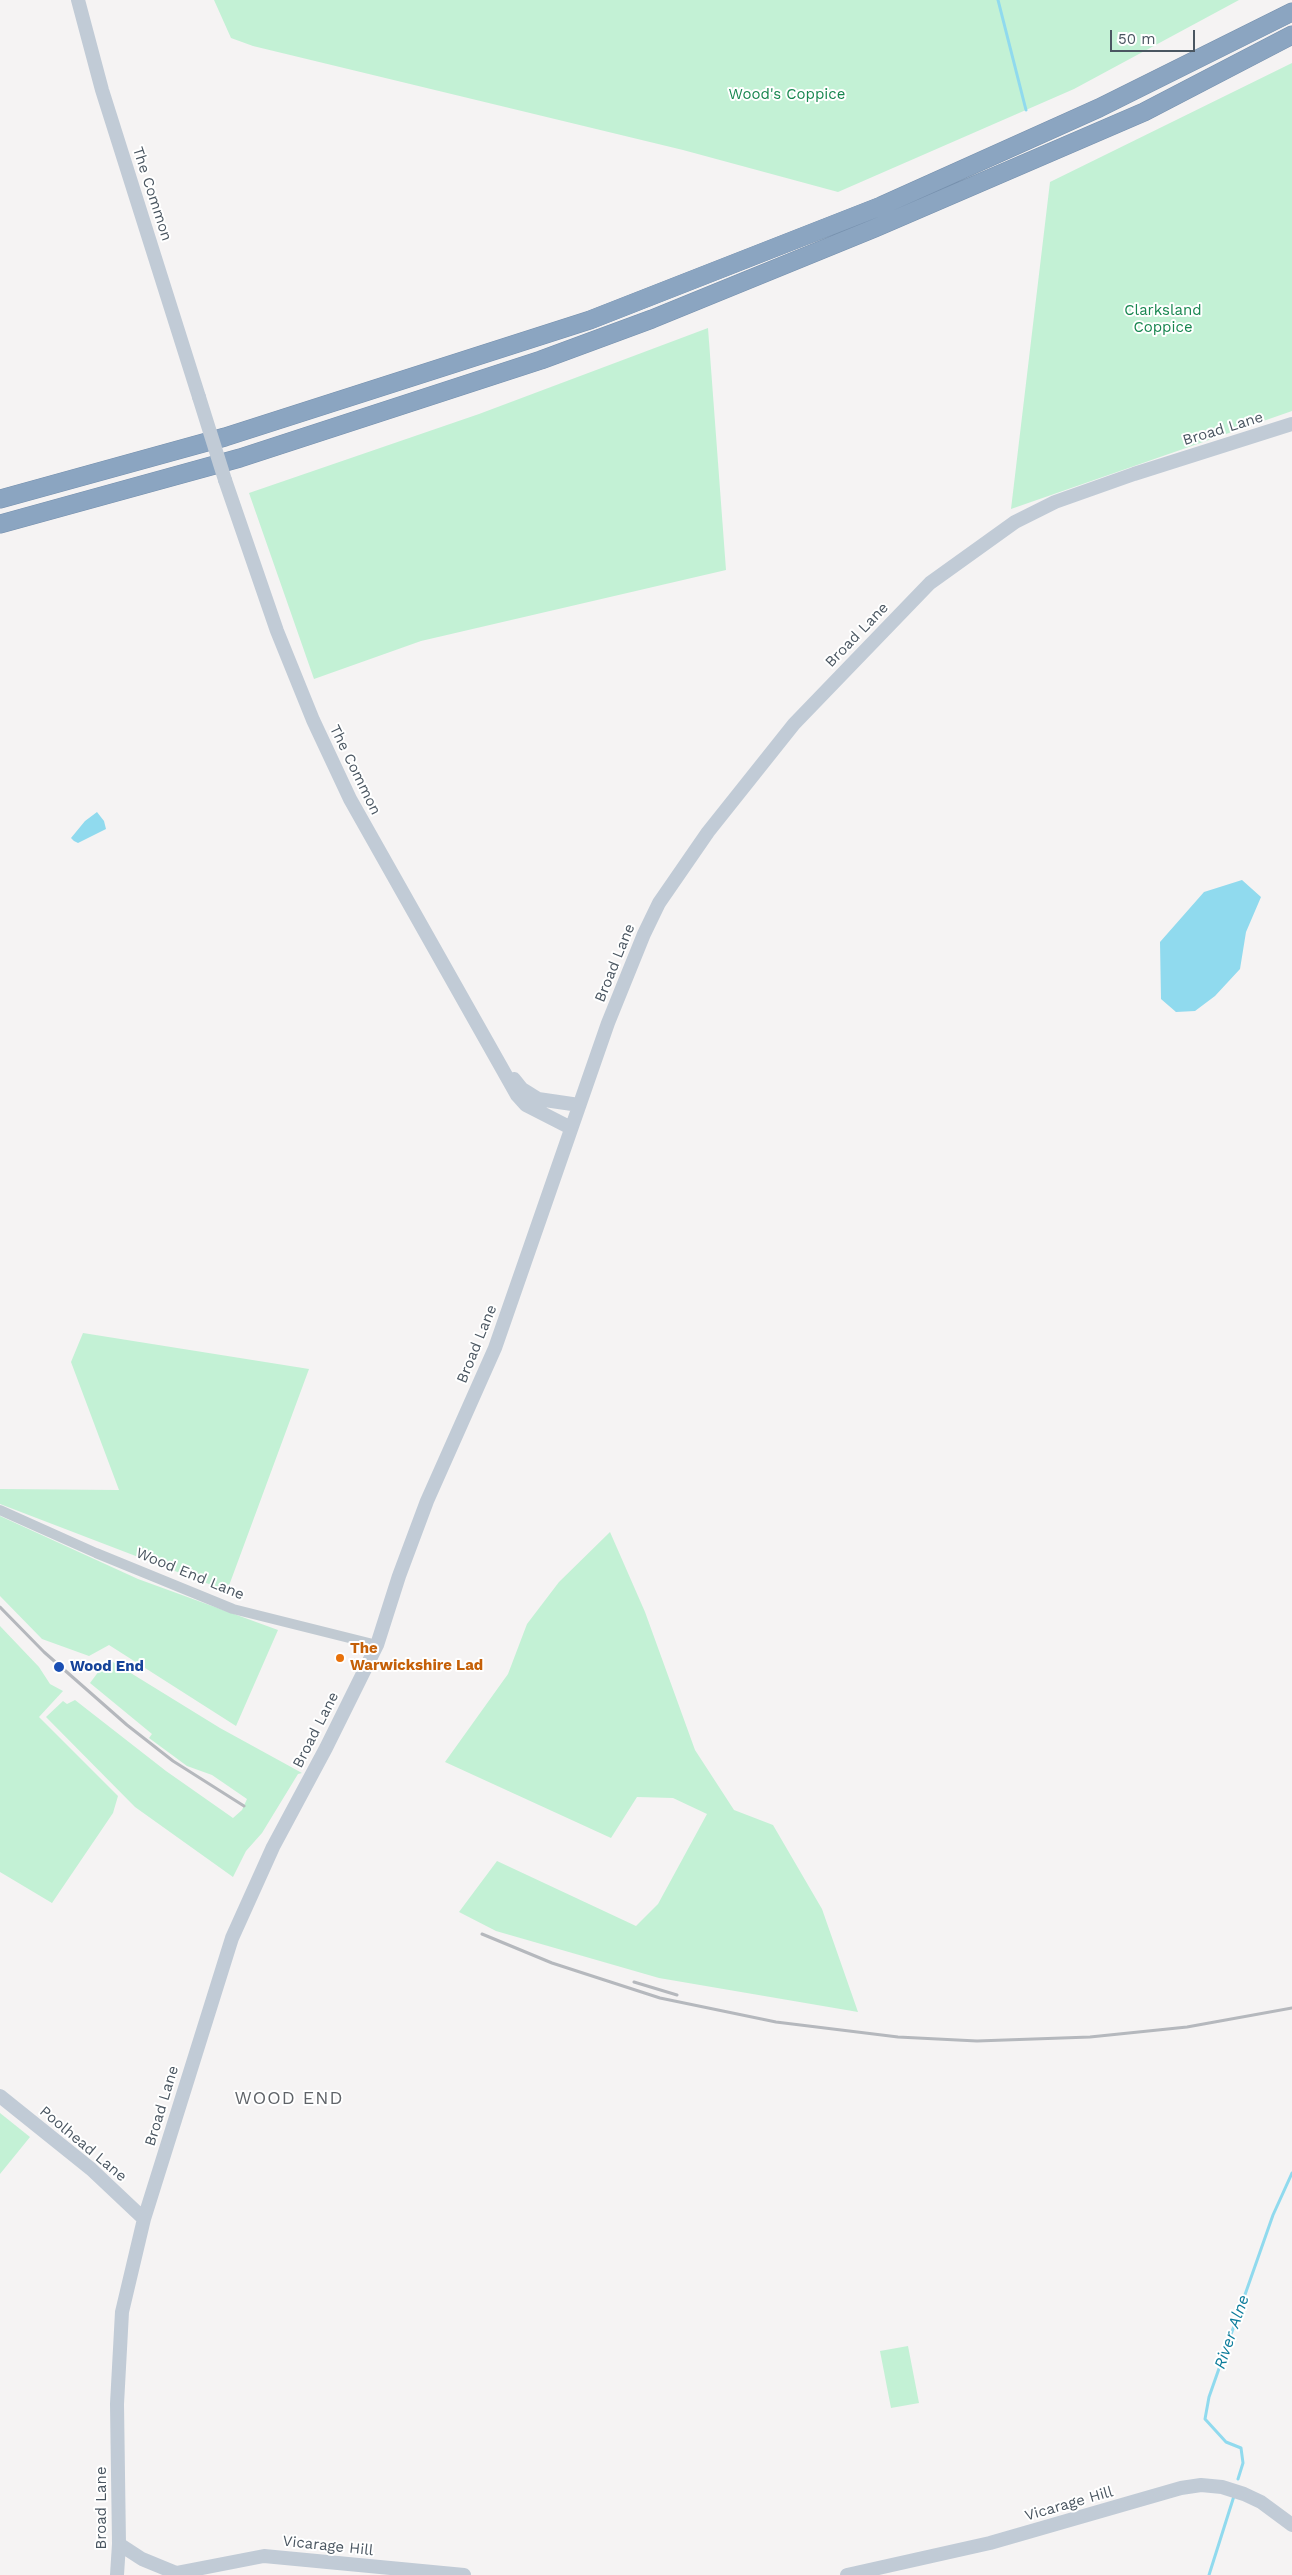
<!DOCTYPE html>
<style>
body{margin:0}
#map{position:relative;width:1292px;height:2575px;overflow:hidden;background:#f5f3f3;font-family:"Work Sans",sans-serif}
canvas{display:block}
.scale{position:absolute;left:1110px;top:30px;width:85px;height:22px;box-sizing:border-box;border:2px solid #4a5661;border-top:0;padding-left:6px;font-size:15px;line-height:18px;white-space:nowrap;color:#4a5661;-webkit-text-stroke:4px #fff;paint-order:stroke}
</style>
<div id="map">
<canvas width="1292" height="2575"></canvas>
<div class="scale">50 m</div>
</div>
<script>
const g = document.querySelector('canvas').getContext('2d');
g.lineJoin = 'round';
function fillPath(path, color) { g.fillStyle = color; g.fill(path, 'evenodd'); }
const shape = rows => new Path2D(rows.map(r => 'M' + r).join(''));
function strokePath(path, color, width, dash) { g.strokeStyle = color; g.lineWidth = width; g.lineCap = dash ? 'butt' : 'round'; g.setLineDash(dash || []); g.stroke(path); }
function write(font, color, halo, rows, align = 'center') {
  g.font = font + ' "Work Sans",sans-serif'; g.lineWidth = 4; g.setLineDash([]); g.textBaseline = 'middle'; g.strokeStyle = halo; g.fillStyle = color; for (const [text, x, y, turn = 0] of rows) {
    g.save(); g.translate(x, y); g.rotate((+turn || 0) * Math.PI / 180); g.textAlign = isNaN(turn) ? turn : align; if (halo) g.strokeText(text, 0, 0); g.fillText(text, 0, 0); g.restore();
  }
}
fillPath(shape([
 [214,0,1239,0,1074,89,838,192,683,150,253,46,231,38],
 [1292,63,1292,411,1011,509,1050,182],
 [708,328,726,570,421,641,314,679,249,493,479,414],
 [83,1333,309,1369,227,1591,0,1504,0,1489,119,1490,71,1362],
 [0,1516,138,1579,278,1630,236,1726,109,1645,89,1656,42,1639,0,1596],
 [610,1532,645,1612,695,1750,734,1810,773,1825,822,1909,858,2012,659,1978,496,1931,459,1912,497,1861,636,1926,658,1904,707,1814,673,1798,637,1797,611,1838,445,1762,508,1674,527,1624,559,1582],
 [0,1626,39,1667,50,1684,63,1691,39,1717,118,1796,113,1813,52,1903,0,1872],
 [108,1659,220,1728,302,1773,298,1774,262,1833,246,1851,233,1877,135,1807,46,1717,63,1701,67,1704,75,1700,166,1771,233,1818,242,1810,247,1799,212,1775,187,1766,149,1738,152,1734,90,1683],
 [0,2113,30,2137,0,2174],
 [908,2346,919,2403,891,2408,880,2351]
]), '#c3f1d5');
fillPath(shape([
 [97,812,104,821,106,829,78,843,74,841,71,838,85,821],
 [1242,880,1261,897,1246,932,1240,969,1215,996,1195,1011,1176,1012,1161,999,1160,942,1204,892]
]), '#90daee');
strokePath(shape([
 [998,0,1026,110],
 [1238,2479,1243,2463,1241,2448,1226,2442,1205,2419,1209,2397,1273,2215,1292,2173],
 [1209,2575,1234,2496]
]), '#90daee', 3);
const highway = shape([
 [0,499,225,437,590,320,881,206,1099,108,1292,12],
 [0,524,240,458,541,360,652,319,875,228,1144,112,1292,35]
]);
strokePath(highway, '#7690ad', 19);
strokePath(shape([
 [0,1510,96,1553,233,1609,377,1645]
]), '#c1cad2', 10);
strokePath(shape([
 [78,0,102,90,199,397],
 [225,480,277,631,313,720,350,799,517,1095,526,1105,571,1128],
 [514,1079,522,1089,538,1099,579,1105],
 [0,2096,91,2169,144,2219],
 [119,2544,142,2559,176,2573,264,2556,464,2575],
 [117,2575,119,2544,117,2404,122,2312,144,2219,232,1938,273,1847,326,1748,377,1645,399,1576,427,1501,495,1348,608,1023,644,934,659,903,708,832,794,724,930,583,1015,522,1055,502,1134,474,1292,424],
 [847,2575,990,2543,1181,2488,1201,2485,1222,2487,1244,2494,1261,2502,1292,2525]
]), '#c1cbd6', 14);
strokePath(highway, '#8ba5c1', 18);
strokePath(shape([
 [0,1607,44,1652,127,1725,173,1761,244,1806],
 [482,1934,552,1963,660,1998,776,2022,898,2037,977,2041,1090,2037,1187,2027,1292,2008],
 [634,1982,677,1995]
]), '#b5b8bd', 3);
strokePath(shape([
 [199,397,225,480]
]), '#c1cbd6', 14);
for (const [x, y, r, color] of [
 [340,1658,5,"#e8710a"],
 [59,1667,6,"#1a4fb4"]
]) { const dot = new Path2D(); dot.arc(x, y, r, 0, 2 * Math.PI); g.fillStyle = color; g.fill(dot); strokePath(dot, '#fff', 2); }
write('15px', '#17864f', '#fff', [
 ["Wood's Coppice",787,95],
 ["Clarksland",1163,311],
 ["Coppice",1163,328]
]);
write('15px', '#4a5661', '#fff', [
 ["The Common",152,194,72],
 ["Broad Lane",1223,429,-17],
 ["Broad Lane",857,635,-46],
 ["The Common",355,770,64],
 ["Broad Lane",615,963,-68],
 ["Broad Lane",477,1344,-68],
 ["Wood End Lane",190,1574,22],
 ["Broad Lane",316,1730,-63],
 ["Broad Lane",162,2106,-73],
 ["Poolhead Lane",83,2144,40],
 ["Vicarage Hill",1069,2504,-16],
 ["Broad Lane",102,2508,-90],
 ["Vicarage Hill",328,2546,6]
]);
write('bold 15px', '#c56008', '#fff', [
 ["The",350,1649],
 ["Warwickshire Lad",350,1666]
], 'left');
write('bold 15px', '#164399', '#fff', [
 ["Wood End",70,1667]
], 'left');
write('italic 16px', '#0c7c9b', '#fff', [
 ["River Alne",1232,2332,-71]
]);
g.letterSpacing = '1px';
write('18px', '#5f6368', '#fff', [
 ["WOOD END",289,2099]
]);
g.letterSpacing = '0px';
</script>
